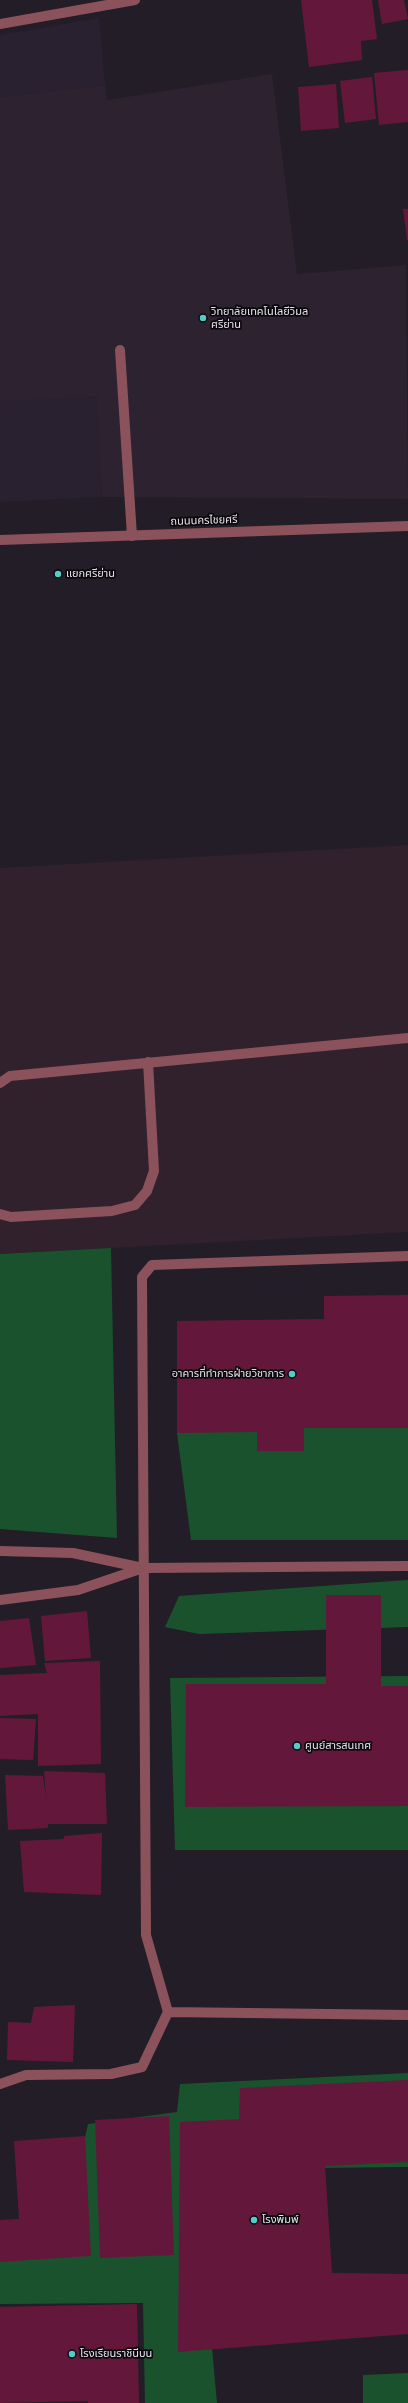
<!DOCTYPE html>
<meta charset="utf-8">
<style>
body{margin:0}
canvas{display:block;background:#221d26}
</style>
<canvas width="408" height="2403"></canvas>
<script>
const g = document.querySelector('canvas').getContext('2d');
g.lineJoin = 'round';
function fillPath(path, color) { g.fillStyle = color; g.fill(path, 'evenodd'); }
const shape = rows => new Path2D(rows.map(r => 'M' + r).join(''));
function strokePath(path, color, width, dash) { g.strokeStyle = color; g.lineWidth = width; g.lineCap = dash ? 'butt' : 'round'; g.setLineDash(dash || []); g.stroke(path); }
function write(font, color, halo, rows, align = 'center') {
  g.font = font + ' "Times New Roman","Noto Sans Thai",serif'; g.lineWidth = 3.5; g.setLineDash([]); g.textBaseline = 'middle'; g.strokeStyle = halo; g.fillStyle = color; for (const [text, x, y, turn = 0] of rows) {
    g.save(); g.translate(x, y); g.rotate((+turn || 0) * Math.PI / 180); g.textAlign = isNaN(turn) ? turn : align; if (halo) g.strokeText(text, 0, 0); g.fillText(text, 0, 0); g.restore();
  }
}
fillPath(shape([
 [99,18,105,85,0,97,0,35],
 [98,395,102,497,0,502,0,402]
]), '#292130');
fillPath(shape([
 [408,845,408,1232,0,1254,0,868]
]), '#30212c');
fillPath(shape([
 [272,74,297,274,406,265,408,499,102,497,97,396,0,402,0,97,105,85,107,100]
]), '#2c2230');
fillPath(shape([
 [111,1248,117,1538,0,1529,0,1254],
 [408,1419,408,1540,191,1540,177,1433],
 [408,1580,408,1627,199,1634,165,1627,179,1596],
 [408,1676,408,1850,175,1850,170,1678],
 [408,2073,408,2167,310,2168,196,2172,217,2403,145,2403,143,2303,0,2304,0,2231,65,2225,88,2124,177,2112,180,2084],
 [408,2373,408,2403,363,2403,363,2375]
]), '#1a522d');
fillPath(shape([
 [301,0,372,0,377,39,361,41,362,60,309,67],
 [378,0,404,0,408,19,382,24],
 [408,70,408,122,379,125,374,73],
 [372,77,376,119,345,123,340,81],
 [336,84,339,128,301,131,298,87],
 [403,209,408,209,408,240,407,240],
 [408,1295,408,1428,304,1428,304,1451,257,1451,257,1432,177,1433,177,1321,324,1319,324,1296],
 [326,1595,381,1595,381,1686,408,1686,408,1806,185,1807,186,1684,326,1684],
 [87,1611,91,1658,45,1661,41,1616],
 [29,1618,36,1665,0,1668,0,1621],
 [100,1661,101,1764,38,1766,38,1714,0,1716,0,1675,47,1673,44,1663],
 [0,1718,36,1719,33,1760,0,1759],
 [44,1771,105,1773,107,1824,48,1824,48,1828,8,1830,5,1775,43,1776,46,1798],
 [102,1833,101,1895,24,1892,20,1841,64,1839,64,1836],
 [75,2005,73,2062,7,2060,8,2022,31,2023,34,2007],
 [408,2080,408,2162,325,2166,332,2273,408,2274,408,2334,178,2352,180,2122,239,2119,240,2088],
 [169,2116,174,2255,100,2258,95,2120],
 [85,2136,91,2256,0,2262,0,2220,19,2219,14,2141],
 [137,2304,139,2403,88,2403,88,2401,0,2403,0,2307]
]), '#63183b');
strokePath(shape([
 [120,350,132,536],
 [0,1083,10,1076,408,1038],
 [0,1214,11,1217,112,1211,135,1205,147,1191,154,1171,148,1062],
 [0,1551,73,1553,143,1568,408,1566],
 [0,1600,78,1590,143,1568],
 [168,2012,408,2015],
 [0,2084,26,2075,111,2074,142,2067,168,2012,146,1935,142,1277,152,1265,408,1256]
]), '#8b525b', 10);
strokePath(shape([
 [0,24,135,0]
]), '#8b525b', 10);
strokePath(shape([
 [0,540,408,526]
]), '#8b525b', 10);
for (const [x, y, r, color] of [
 [203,318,4,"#54cdc8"],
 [58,574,4,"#54cdc8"],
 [292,1374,4,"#54cdc8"],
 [297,1746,4,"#54cdc8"],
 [254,2220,4,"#54cdc8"],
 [72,2354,4,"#54cdc8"]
]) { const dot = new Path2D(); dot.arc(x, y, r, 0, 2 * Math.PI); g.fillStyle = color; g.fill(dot); strokePath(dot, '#0a080c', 1.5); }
write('11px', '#e7e4eb', '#0a080c', [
 ["วิทยาลัยเทคโนโลยีวิมล",211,312],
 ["ศรีย่าน",211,325],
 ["แยกศรีย่าน",66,574],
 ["อาคารที่ทำการฝ่ายวิชาการ",284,1374,"right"],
 ["ศูนย์สารสนเทศ",305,1746],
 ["โรงพิมพ์",262,2220],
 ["โรงเรียนราชินีบน",80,2354]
], 'left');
write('11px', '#e7e4eb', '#0a080c', [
 ["ถนนนครไชยศรี",204,521,-2]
]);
</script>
